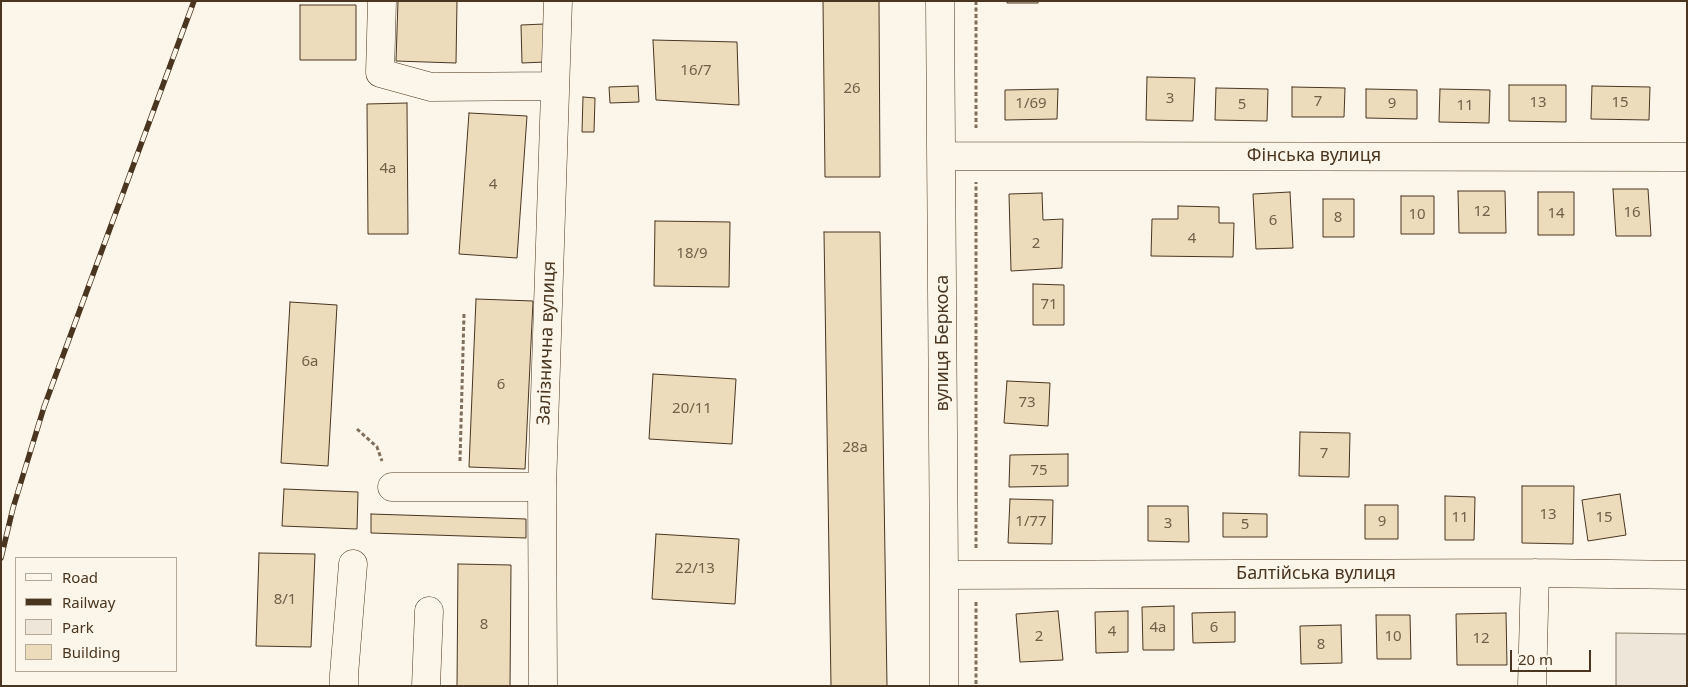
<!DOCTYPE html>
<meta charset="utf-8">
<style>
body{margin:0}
#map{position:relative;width:1688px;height:687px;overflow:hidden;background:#fbf6e9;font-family:"Noto Sans",sans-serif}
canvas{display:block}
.frame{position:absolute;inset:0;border:2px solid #4a3520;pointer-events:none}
.legend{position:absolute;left:15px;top:557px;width:162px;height:115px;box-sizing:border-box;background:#fbf6e9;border:1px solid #b4a999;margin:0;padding:6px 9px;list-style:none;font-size:15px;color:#4a3520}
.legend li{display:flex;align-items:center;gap:10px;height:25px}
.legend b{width:25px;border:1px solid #b4a999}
.scale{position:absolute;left:1510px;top:650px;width:81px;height:22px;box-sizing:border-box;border:2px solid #4a3520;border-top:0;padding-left:6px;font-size:15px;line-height:18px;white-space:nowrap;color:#4a3520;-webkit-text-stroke:4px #fbf6e9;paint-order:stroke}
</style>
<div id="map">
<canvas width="1688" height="687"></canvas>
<div class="frame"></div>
<ul class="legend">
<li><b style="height:6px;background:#fbf6e9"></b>Road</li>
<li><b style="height:6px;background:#4a3520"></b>Railway</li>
<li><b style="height:14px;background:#ede6d9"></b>Park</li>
<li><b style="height:14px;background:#ecdcbc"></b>Building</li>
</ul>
<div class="scale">20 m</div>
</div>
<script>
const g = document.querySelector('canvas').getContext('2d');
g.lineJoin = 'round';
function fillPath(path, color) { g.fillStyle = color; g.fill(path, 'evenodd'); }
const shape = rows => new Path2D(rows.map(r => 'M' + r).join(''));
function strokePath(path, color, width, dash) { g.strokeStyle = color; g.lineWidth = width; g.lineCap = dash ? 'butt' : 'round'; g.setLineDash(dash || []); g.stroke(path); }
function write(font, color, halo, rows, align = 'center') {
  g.font = font + ' "Noto Sans",sans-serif'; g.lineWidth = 4; g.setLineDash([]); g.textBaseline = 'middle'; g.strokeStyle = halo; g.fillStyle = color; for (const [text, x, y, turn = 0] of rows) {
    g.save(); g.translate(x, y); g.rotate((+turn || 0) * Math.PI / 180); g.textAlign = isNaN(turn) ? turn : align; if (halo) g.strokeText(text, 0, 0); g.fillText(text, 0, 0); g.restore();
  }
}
const green = shape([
 [1616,633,1687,634,1687,686,1616,686,1616,633]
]);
fillPath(green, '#ede6d9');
strokePath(green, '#887966', 1);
const building = shape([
 [398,1,457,1,456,63,396,61,398,1],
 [823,1,879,1,880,177,825,177,823,1],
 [1007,1,1038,1,1038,3,1007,3,1007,1],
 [300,5,356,5,356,60,300,60,300,5],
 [545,24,545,62,522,63,521,25,545,24],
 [653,40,737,42,739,105,656,100,653,40],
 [1147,77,1195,78,1193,121,1146,120,1147,77],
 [1509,85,1566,85,1566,122,1509,121,1509,85],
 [638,86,639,102,610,103,609,87,638,86],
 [1592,86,1650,87,1649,120,1591,119,1592,86],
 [1292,87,1345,88,1344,117,1292,117,1292,87],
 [1216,88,1268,89,1267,121,1215,120,1216,88],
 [1058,89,1057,119,1005,120,1005,90,1058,89],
 [1366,89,1417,90,1417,119,1366,118,1366,89],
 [1440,89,1490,90,1489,123,1439,122,1440,89],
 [583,97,595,98,594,132,582,132,583,97],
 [407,103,408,234,368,234,367,104,407,103],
 [469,113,527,116,517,258,459,254,469,113],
 [1613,189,1648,189,1651,236,1616,236,1613,189],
 [1458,191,1505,191,1506,233,1459,233,1458,191],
 [1290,192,1293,248,1256,249,1253,194,1290,192],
 [1538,192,1574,192,1574,235,1538,235,1538,192],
 [1042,193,1043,220,1063,219,1062,268,1011,271,1009,194,1042,193],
 [1401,196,1434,196,1434,234,1401,234,1401,196],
 [1323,199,1354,199,1354,237,1323,237,1323,199],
 [1178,206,1219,207,1219,223,1234,223,1233,257,1151,256,1152,219,1178,219,1178,206],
 [655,221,730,222,729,287,654,286,655,221],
 [824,232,880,232,887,686,831,686,824,232],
 [1033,284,1064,285,1064,325,1033,325,1033,284],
 [476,299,533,301,525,469,469,467,476,299],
 [290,302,337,305,328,466,281,463,290,302],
 [653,374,736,379,732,444,649,439,653,374],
 [1007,381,1050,383,1048,426,1004,423,1007,381],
 [1300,432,1350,433,1349,477,1299,476,1300,432],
 [1068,454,1068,486,1009,487,1010,455,1068,454],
 [1522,486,1574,486,1573,544,1522,543,1522,486],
 [284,489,358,492,357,529,282,526,284,489],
 [1620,494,1626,535,1588,541,1582,500,1620,494],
 [1445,496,1475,497,1474,540,1445,540,1445,496],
 [1010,499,1053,500,1052,544,1008,543,1010,499],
 [1365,505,1398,505,1398,539,1365,539,1365,505],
 [1148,506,1188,506,1189,542,1148,541,1148,506],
 [1223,513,1267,514,1267,537,1223,537,1223,513],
 [371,514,526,519,526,538,371,533,371,514],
 [656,534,739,539,735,604,652,599,656,534],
 [259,553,315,554,311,647,256,646,259,553],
 [458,564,511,565,510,686,457,686,458,564],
 [1174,606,1174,650,1143,650,1142,607,1174,606],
 [1058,611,1063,660,1020,662,1016,614,1058,611],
 [1128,611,1128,652,1096,653,1095,612,1128,611],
 [1235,612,1235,642,1193,643,1192,613,1235,612],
 [1506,613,1507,665,1457,665,1456,614,1506,613],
 [1376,615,1410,615,1411,659,1377,659,1376,615],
 [1341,625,1342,663,1301,664,1300,626,1341,625]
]);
fillPath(building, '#ecdcbc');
strokePath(building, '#4a3520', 1);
const minor = shape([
 [382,1,380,73,431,87,555,86],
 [940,1,944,575,944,686],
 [941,156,1687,157],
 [392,487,542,487],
 [944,575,1535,573,1687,575],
 [344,686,344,675,353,564],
 [426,686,429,611],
 [543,686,542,487,558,1],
 [1532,686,1535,573]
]);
strokePath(minor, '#4a3520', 29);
strokePath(shape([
 [976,1,976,128],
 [357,429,377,447,382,461],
 [460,461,464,314],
 [976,548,976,182],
 [976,602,976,686]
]), '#7f6f5c', 3, [4, 2.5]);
strokePath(minor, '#fbf6e9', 28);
const rail = shape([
 [1,558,13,508,44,407,194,1]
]);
strokePath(rail, '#4a3520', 5.5);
strokePath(rail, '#fbf6e9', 4, [11]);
write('15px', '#725f47', null, [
 ["16/7",696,71],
 ["26",852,89],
 ["3",1170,99],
 ["7",1318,102],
 ["13",1538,103],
 ["15",1620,103],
 ["1/69",1031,104],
 ["9",1392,104],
 ["5",1242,105],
 ["11",1465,106],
 ["4а",388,169],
 ["4",493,185],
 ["12",1482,212],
 ["16",1632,213],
 ["14",1556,214],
 ["10",1417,215],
 ["8",1338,218],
 ["6",1273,221],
 ["4",1192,239],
 ["2",1036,244],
 ["18/9",692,254],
 ["71",1049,305],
 ["6а",310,362],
 ["6",501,385],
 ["73",1027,403],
 ["20/11",692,409],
 ["28а",855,448],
 ["7",1324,454],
 ["75",1039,471],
 ["13",1548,515],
 ["11",1460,518],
 ["15",1604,518],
 ["1/77",1031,522],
 ["9",1382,522],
 ["3",1168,524],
 ["5",1245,525],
 ["22/13",695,569],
 ["8/1",285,600],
 ["8",484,625],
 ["4а",1158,628],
 ["6",1214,628],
 ["4",1112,632],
 ["2",1039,637],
 ["10",1393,637],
 ["12",1481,639],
 ["8",1321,645]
]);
write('18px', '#4a3520', '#fbf6e9', [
 ["Фінська вулиця",1314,156],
 ["Залізнична вулиця",547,343,-88],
 ["вулиця Беркоса",943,343,-90],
 ["Балтійська вулиця",1316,574]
]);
</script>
